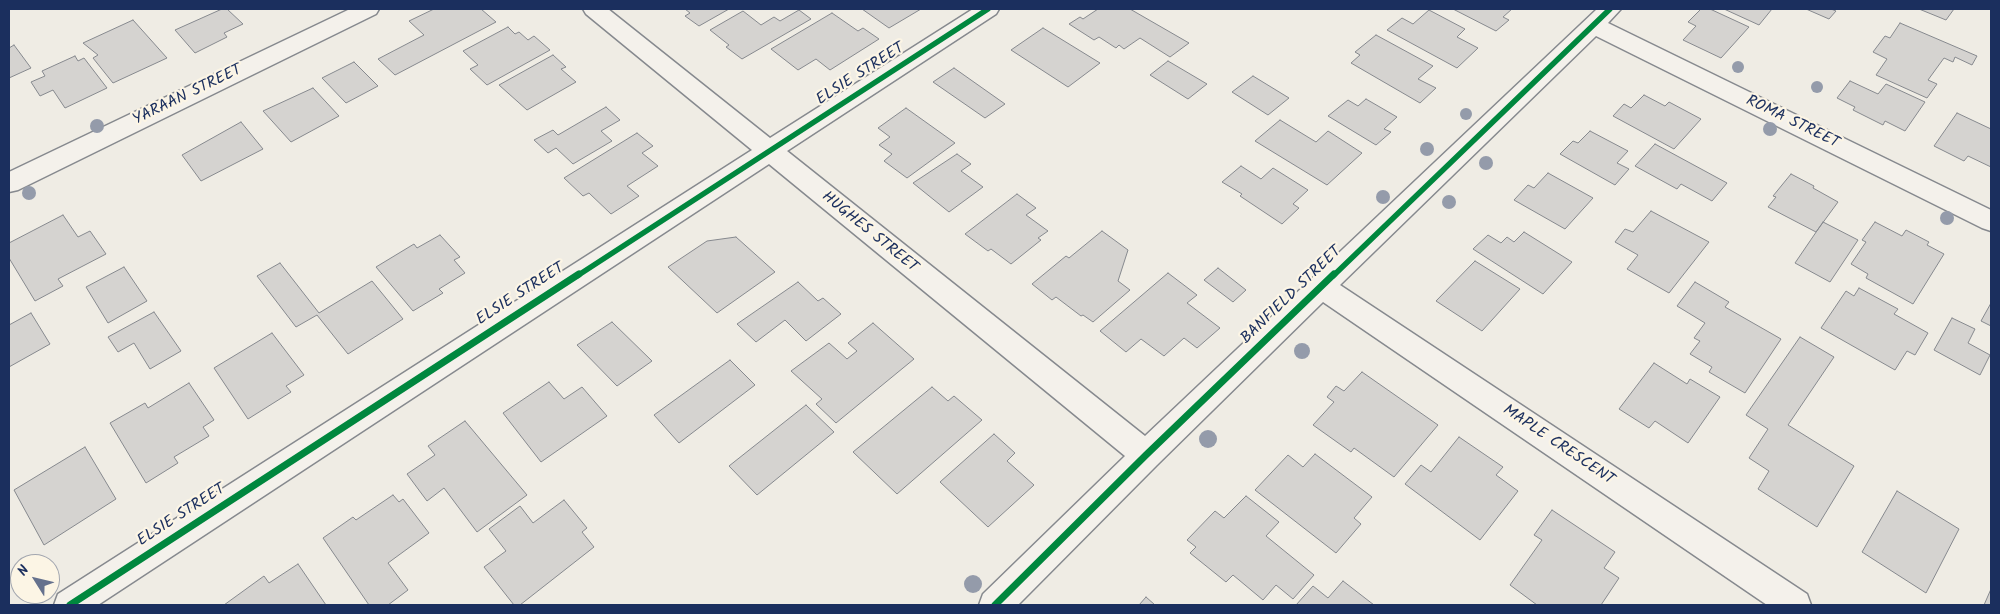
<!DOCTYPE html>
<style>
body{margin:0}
#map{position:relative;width:2000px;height:614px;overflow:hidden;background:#efece4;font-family:Kalam,sans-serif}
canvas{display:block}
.frame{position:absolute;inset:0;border:10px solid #1b2f5e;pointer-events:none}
.north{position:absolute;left:10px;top:554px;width:50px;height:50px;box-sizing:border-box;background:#fcf5e5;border:1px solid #a2a6af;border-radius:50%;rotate:306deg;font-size:14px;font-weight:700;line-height:20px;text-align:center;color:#1b2f5e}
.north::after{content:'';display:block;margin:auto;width:18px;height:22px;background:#65718d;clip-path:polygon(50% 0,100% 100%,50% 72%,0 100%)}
</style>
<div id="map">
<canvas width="2000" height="614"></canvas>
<div class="frame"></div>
<div class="north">N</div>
</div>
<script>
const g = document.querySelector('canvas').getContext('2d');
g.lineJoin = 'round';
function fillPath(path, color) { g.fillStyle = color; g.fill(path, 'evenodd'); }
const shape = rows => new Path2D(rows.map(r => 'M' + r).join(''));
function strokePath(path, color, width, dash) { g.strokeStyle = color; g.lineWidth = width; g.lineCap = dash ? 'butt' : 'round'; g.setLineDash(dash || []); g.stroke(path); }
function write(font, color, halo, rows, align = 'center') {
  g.font = font + ' Kalam,sans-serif'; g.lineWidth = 4.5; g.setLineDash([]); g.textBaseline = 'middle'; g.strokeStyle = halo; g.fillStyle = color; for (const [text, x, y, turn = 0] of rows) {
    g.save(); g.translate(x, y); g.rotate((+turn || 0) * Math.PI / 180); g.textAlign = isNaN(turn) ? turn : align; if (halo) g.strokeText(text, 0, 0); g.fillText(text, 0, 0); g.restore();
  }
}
const building = shape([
 [222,9,227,9,243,24,224,33,227,37,195,53,175,30,222,9],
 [434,9,481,9,496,22,395,75,378,59,424,35,409,21,434,9],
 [685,9,729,9,699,26,685,16,690,13,685,9],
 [862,9,921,9,889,28,862,9],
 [1098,9,1130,9,1189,43,1170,57,1140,38,1124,49,1119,45,1116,48,1099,37,1094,40,1069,24,1080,17,1083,19,1098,9],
 [1453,9,1512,9,1503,17,1509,20,1496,31,1453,9],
 [1701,9,1710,9,1749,27,1721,58,1683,40,1696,26,1688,22,1701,9],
 [1724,9,1772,9,1759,25,1724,9],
 [1806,9,1831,9,1836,11,1829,19,1806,9],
 [1919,9,1954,9,1946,20,1919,9],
 [799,10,811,19,742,59,726,47,729,45,710,30,743,11,761,25,774,17,780,21,799,10],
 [1429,10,1465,29,1457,37,1478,48,1457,68,1387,30,1402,18,1413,24,1429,10],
 [832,13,858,31,863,28,879,39,830,70,816,59,798,70,771,49,832,13],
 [133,20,167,58,113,83,93,58,98,55,83,43,133,20],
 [1900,23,1977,56,1972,65,1955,57,1953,62,1944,58,1928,80,1937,84,1927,98,1876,75,1887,59,1873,52,1885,36,1890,38,1900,23],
 [508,27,515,34,519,32,528,40,534,36,550,50,487,85,470,69,478,65,463,51,508,27],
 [1043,28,1100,63,1068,87,1011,50,1043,28],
 [1376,35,1433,66,1418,79,1436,88,1420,103,1351,63,1360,55,1355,52,1376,35],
 [14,45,31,68,9,78,9,48,14,45],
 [553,55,566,67,561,69,576,82,527,110,499,85,553,55],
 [75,56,78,61,84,58,107,88,65,108,53,90,40,96,31,82,45,76,42,71,75,56],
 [1168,61,1207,84,1188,99,1150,75,1168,61],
 [354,62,378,86,346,103,322,78,354,62],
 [954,68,1005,104,985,118,933,82,954,68],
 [1253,76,1289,98,1268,115,1232,92,1253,76],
 [1850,81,1878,94,1886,84,1925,102,1905,131,1885,121,1883,125,1853,110,1855,107,1837,98,1850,81],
 [313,88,339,116,291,142,263,111,313,88],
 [1644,95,1665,106,1669,102,1701,119,1674,149,1613,116,1624,104,1631,108,1644,95],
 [1366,99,1397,117,1384,129,1391,132,1376,145,1328,116,1348,100,1358,106,1366,99],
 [606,107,620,120,601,131,612,141,573,164,556,148,548,153,534,140,553,130,558,135,606,107],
 [906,108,955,143,907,178,884,161,892,154,879,145,890,137,878,128,906,108],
 [1957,113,1991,129,1991,167,1968,156,1964,161,1934,146,1957,113],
 [1280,120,1316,142,1328,131,1362,153,1327,185,1255,141,1280,120],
 [241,122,263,149,201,181,182,155,241,122],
 [1590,131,1628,151,1617,163,1629,169,1615,185,1560,154,1573,141,1578,143,1590,131],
 [637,133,653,146,642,153,658,166,627,186,639,196,611,214,589,193,583,196,564,178,637,133],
 [1655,144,1727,183,1712,201,1681,184,1677,189,1635,166,1655,144],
 [957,154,971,164,961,171,983,187,949,212,913,183,957,154],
 [1241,166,1261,179,1273,168,1308,190,1293,204,1299,208,1282,224,1240,196,1242,194,1222,182,1241,166],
 [1548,173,1593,198,1565,229,1514,200,1528,185,1534,188,1548,173],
 [1791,174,1814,186,1813,188,1838,202,1816,232,1768,207,1776,197,1773,196,1791,174],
 [1017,194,1036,208,1026,215,1048,231,1038,238,1041,240,1011,264,991,249,988,251,965,234,1017,194],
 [1651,211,1709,242,1669,293,1627,269,1638,255,1615,242,1625,229,1633,232,1651,211],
 [63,215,78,237,90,231,106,254,58,279,63,286,35,301,9,258,9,243,63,215],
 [1823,222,1858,240,1830,282,1795,263,1823,222],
 [1875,222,1902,236,1906,230,1929,242,1927,245,1944,254,1913,304,1866,278,1868,274,1851,264,1866,242,1862,240,1875,222],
 [1102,231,1128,250,1118,281,1130,290,1093,322,1083,315,1081,316,1056,297,1052,300,1032,284,1066,256,1069,258,1102,231],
 [1524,232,1572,262,1543,294,1473,249,1488,235,1501,243,1507,237,1514,242,1524,232],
 [440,235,460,257,454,260,465,273,439,289,443,293,413,311,376,267,414,244,417,248,440,235],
 [736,237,775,272,717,313,668,267,707,241,736,237],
 [1475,261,1520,289,1482,331,1436,301,1475,261],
 [280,263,319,313,372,281,403,319,348,354,317,315,296,327,257,276,280,263],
 [124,267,147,301,108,323,86,287,124,267],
 [1218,268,1246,290,1233,302,1204,280,1218,268],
 [1168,273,1197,295,1187,303,1220,328,1197,348,1184,338,1164,356,1141,339,1126,352,1100,331,1168,273],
 [798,282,818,301,823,298,841,314,806,341,785,320,756,342,737,324,798,282],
 [1695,282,1729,302,1725,307,1781,339,1745,393,1709,372,1712,367,1690,354,1700,341,1694,338,1705,323,1677,306,1695,282],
 [1859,288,1898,309,1894,314,1928,333,1915,355,1907,351,1895,370,1821,328,1846,291,1854,296,1859,288],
 [1991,303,1991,326,1981,321,1991,303],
 [154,312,181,351,150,369,134,343,118,352,108,337,154,312],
 [31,313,50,344,9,367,9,325,31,313],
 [1952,318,1975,329,1968,343,1990,355,1980,375,1934,350,1952,318],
 [612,322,652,361,617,386,577,345,612,322],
 [873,323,914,359,836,423,816,404,822,399,791,371,829,343,847,359,857,351,848,343,873,323],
 [272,333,304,375,286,386,291,392,248,419,214,368,272,333],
 [1800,337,1834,357,1788,425,1854,466,1817,527,1758,489,1769,471,1749,458,1768,429,1746,415,1800,337],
 [730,360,755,385,679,443,654,415,730,360],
 [1654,363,1687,384,1690,379,1720,397,1688,443,1655,421,1649,428,1619,409,1654,363],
 [1362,372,1438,425,1394,477,1354,448,1351,452,1313,425,1334,402,1327,397,1336,386,1344,391,1362,372],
 [549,382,564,399,582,387,607,416,541,462,503,413,549,382],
 [189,383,214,420,203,427,209,436,174,457,178,463,146,483,110,423,145,403,148,408,189,383],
 [932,387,948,401,954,396,982,420,897,494,853,452,932,387],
 [806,405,834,432,757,495,729,466,806,405],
 [465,421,527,495,477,532,444,488,427,501,407,474,435,455,428,446,465,421],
 [994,434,1015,453,1007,461,1034,485,988,527,940,482,994,434],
 [1459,437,1503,467,1496,475,1518,491,1480,540,1405,484,1421,465,1431,472,1459,437],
 [85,447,116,499,44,545,14,490,85,447],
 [1315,454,1372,497,1354,518,1361,524,1336,553,1255,490,1288,455,1303,467,1315,454],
 [1897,491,1959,529,1926,593,1862,552,1897,491],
 [393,495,399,502,403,499,429,533,388,563,408,590,388,605,369,605,323,538,353,517,356,520,393,495],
 [1246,496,1279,522,1266,536,1314,575,1293,599,1276,585,1263,600,1233,575,1226,582,1190,553,1196,547,1187,540,1215,511,1224,518,1246,496],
 [564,500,587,528,582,532,594,547,520,605,514,605,484,567,506,551,489,529,520,506,533,523,564,500],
 [1552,510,1615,552,1604,568,1619,578,1601,605,1537,605,1510,585,1542,540,1534,535,1552,510],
 [298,564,326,605,224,605,264,576,269,583,298,564],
 [1343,581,1374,605,1296,605,1313,586,1328,598,1343,581],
 [1991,589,1991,605,1984,605,1991,589],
 [1146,597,1155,605,1139,605,1146,597]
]);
fillPath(building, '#d5d3d0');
strokePath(building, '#86898e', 1);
const minor = shape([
 [350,9,379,9,376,14,18,190,9,192,9,172,350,9],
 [583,9,608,9,770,138,973,9,999,9,996,14,787,151,1145,436,1597,9,1621,9,1608,23,1991,210,1991,231,1982,228,1596,36,1340,285,1807,594,1811,605,1767,605,1323,302,1157,465,1018,605,979,605,983,594,1125,456,769,164,98,605,54,605,58,594,752,150,586,14,583,9]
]);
strokePath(minor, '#86898e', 3);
fillPath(minor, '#f4f1eb');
strokePath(shape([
 [577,276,988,9],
 [1333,276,1610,9]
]), '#00873e', 5.5);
strokePath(shape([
 [70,605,579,274],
 [995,605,1146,455,1334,274]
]), '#00873e', 7);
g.fillStyle = '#949baa';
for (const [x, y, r] of [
 [1738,67,6],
 [1817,87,6],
 [1466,114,6],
 [97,126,7],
 [1770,129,7],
 [1427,149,7],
 [1486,163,7],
 [29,193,7],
 [1383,197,7],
 [1449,202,7],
 [1947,218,7],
 [1302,351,8],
 [1208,439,9],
 [973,584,9]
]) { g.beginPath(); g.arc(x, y, r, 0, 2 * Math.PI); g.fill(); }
write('16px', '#1b2f5e', '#fcf5e5', [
 ["ELSIE STREET",861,75,-33],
 ["YARAAN STREET",188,96,-26],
 ["ROMA STREET",1792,123,26],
 ["HUGHES STREET",869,233,39],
 ["ELSIE STREET",521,295,-33],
 ["BANFIELD STREET",1292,296,-44],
 ["MAPLE CRESCENT",1558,446,34],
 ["ELSIE STREET",182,516,-33]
]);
</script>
